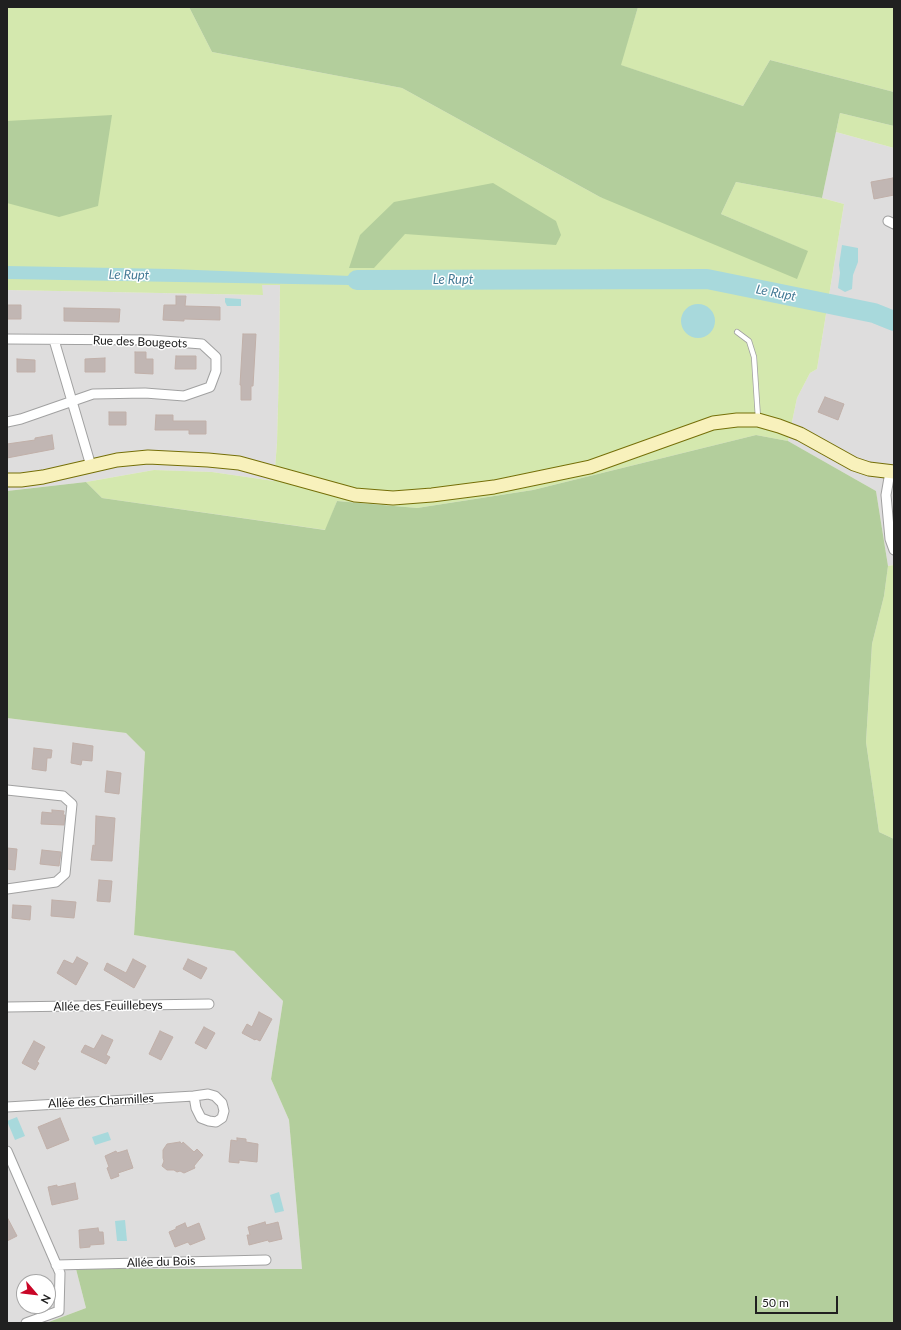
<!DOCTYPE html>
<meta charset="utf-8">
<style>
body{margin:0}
#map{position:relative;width:901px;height:1330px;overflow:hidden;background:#f0ebe6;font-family:Lato,sans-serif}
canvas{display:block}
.frame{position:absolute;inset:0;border:8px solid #202020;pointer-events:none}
.north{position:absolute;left:16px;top:1274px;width:40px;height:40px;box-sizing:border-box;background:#fff;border:1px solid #a6a6a6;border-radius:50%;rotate:118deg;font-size:11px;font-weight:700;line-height:16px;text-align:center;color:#202020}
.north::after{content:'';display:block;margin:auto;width:14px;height:18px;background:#c90627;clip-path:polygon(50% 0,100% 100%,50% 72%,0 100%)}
.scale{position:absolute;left:755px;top:1296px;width:83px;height:18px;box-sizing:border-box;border:2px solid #202020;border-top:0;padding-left:5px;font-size:12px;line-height:14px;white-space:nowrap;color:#202020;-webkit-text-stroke:3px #fff;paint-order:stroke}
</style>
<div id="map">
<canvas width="901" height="1330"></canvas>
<div class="frame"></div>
<div class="north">N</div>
<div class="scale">50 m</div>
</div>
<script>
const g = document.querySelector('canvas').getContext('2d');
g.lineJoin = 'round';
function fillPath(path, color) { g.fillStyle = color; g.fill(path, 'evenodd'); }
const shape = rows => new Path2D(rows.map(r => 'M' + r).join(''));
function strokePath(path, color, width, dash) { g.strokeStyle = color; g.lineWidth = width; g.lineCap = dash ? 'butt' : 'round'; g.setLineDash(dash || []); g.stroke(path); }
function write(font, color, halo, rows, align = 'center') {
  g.font = font + ' Lato,sans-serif'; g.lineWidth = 3; g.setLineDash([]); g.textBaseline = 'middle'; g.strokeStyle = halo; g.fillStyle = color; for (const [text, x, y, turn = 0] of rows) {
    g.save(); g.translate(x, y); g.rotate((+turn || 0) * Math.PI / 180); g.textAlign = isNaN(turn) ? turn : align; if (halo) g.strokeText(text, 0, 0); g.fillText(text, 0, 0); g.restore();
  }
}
fillPath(shape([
 [836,132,894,148,894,565,888,566,876,491,788,441,797,398,810,373,817,369,844,204,822,198],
 [262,285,280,285,279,368,277,443,274,481,212,472,154,470,86,482,7,491,7,290,262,295],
 [7,718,126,733,145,752,134,935,234,951,283,1001,271,1079,289,1120,302,1269,76,1269,86,1308,46,1323,7,1323],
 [24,1282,48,1282,48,1306,24,1306]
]), '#dedddd');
fillPath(shape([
 [7,7,189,7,212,52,402,88,600,197,807,251,721,214,736,182,822,198,844,204,817,369,810,373,797,398,788,441,756,435,533,490,417,508,337,501,326,530,102,498,86,482,154,470,212,472,274,481,277,443,279,368,280,285,262,285,263,295,7,290],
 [638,7,894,7,894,92,770,60,743,106,620,65],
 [840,113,894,126,894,148,836,132],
 [894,565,894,839,879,832,866,742,872,644,884,596,888,566]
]), '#d4e8ae');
fillPath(shape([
 [189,7,638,7,621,65,743,106,770,60,894,92,894,126,840,113,822,198,736,182,721,214,808,251,797,279,600,197,402,88,212,52],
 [112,115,98,206,59,217,7,203,7,121],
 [493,183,556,221,561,235,556,245,405,234,374,268,349,268,360,235,394,202],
 [756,435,788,441,876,491,888,566,884,596,872,644,866,742,879,832,894,839,894,1323,46,1323,86,1308,76,1269,302,1269,289,1120,271,1079,283,1001,234,951,134,935,145,752,126,733,7,718,7,491,86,482,102,498,325,530,337,501,417,508,533,490]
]), '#b3ce9c');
fillPath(shape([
 [842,245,858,248,858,262,853,275,852,289,845,292,838,288,840,273,839,265],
 [7,266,171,269,351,276,385,280,350,285,7,279],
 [225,298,241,299,241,306,227,306,225,302],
 '681 321a17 17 0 1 1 34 0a17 17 0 1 1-34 0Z',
 [17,1117,25,1136,15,1140,7,1121],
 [108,1132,111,1140,95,1145,92,1137],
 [279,1192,284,1211,275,1213,270,1195],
 [125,1220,127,1241,117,1241,115,1221]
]), '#a8d9dc');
strokePath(shape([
 [357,280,707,279,874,313,894,321]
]), '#a8d9dc', 20);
const building = shape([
 [893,178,894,195,874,199,871,182,893,178],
 [176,296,186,296,185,306,220,307,220,320,184,319,184,321,163,320,164,305,176,305,176,296],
 [7,305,21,305,21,319,7,319,7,305],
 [64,308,120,309,119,322,64,321,64,308],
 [243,334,256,334,253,386,251,386,251,400,241,400,241,385,240,385,243,334],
 [135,352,146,352,146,359,153,359,153,374,135,373,135,352],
 [176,356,196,356,196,369,175,369,176,356],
 [105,358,105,372,85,372,85,359,105,358],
 [17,359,35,360,35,372,17,372,17,359],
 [825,397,844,404,838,420,818,412,825,397],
 [109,412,126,412,126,425,109,425,109,412],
 [156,415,173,415,173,421,206,421,206,434,189,434,189,430,155,430,156,415],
 [52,435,54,449,7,458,7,444,35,440,35,438,52,435],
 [73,743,93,746,92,761,82,760,81,765,71,763,73,743],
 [34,748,52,750,51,758,47,758,46,771,32,769,34,748],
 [107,771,121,773,119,794,105,792,107,771],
 [52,810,64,811,63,815,65,815,64,825,41,824,42,812,52,813,52,810],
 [96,816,115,818,112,861,91,860,93,845,95,846,96,816],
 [7,848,17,849,15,870,7,869,7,848],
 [42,850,61,852,59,866,40,864,42,850],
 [99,880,112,881,110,902,97,901,99,880],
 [52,900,76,902,74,918,51,916,52,900],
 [13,905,31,906,30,920,12,918,13,905],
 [77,957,88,963,76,985,57,973,64,960,73,964,77,957],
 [133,959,146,966,134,988,104,970,107,963,126,973,133,959],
 [188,959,207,968,201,979,183,969,188,959],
 [259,1012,272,1019,260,1041,256,1039,255,1040,242,1033,247,1024,252,1027,259,1012],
 [204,1027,215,1033,206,1049,195,1043,204,1027],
 [160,1031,173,1037,161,1060,149,1054,160,1031],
 [102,1035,113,1040,106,1055,110,1057,106,1064,81,1052,85,1045,94,1049,102,1035],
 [34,1041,45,1047,37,1062,39,1063,35,1070,22,1063,34,1041],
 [60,1118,69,1140,47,1149,38,1127,60,1118],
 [237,1138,246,1139,246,1142,258,1144,257,1162,239,1160,239,1163,229,1162,231,1140,237,1141,237,1138],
 [180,1142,182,1144,183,1142,194,1152,197,1149,203,1155,194,1166,195,1168,184,1173,180,1171,177,1172,174,1170,167,1170,162,1166,164,1161,163,1158,163,1150,167,1144,180,1142],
 [127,1150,133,1168,118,1173,119,1176,111,1179,107,1168,109,1167,105,1156,116,1151,117,1153,127,1150],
 [75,1183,78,1199,52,1205,48,1187,57,1185,57,1187,75,1183],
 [7,1217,17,1236,7,1241,7,1217],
 [265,1222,266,1225,278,1222,282,1239,269,1242,268,1240,249,1245,247,1235,250,1235,248,1227,265,1222],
 [185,1223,187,1228,199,1223,205,1239,190,1245,188,1242,175,1247,169,1232,176,1229,176,1227,185,1223],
 [98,1228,99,1232,103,1232,104,1244,90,1245,90,1247,80,1248,79,1230,98,1228]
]);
fillPath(building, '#c1b6b3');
strokePath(building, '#c1b0a9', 1);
const lane = shape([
 [737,332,749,341,754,357,758,418]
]);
const street = shape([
 [888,221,894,224],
 [7,339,151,340,202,344,216,357,216,371,210,387,184,396,145,393,93,394,21,419,7,422],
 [54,340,91,466],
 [890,472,886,495,890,539,894,550],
 [7,790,63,796,72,804,65,874,56,882,7,889],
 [7,1007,209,1004],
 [7,1107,194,1096,208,1094,215,1096,222,1103,224,1111,222,1118,216,1122,209,1121,201,1118,196,1108,194,1096],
 [7,1151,60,1273,59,1311,26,1323],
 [56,1265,266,1260]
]);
const secondary = shape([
 [7,480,21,480,43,477,117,460,148,457,208,460,239,463,355,495,393,498,432,495,494,487,590,467,713,423,737,420,758,420,779,426,800,434,854,464,869,469,894,472]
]);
strokePath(lane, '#a1a1a1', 6);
strokePath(street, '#a1a1a1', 11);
strokePath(secondary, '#756f08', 15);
strokePath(lane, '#fff', 4.5);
strokePath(street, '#fff', 9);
strokePath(secondary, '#f8f1bc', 13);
write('12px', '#202020', '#fff', [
 ["Rue des Bougeots",140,342,2],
 ["Allée des Feuillebeys",108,1006,-1],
 ["Allée des Charmilles",101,1101,-3],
 ["Allée du Bois",161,1262,-2]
]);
write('italic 13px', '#457b96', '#fff', [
 ["Le Rupt",129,275,1],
 ["Le Rupt",453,280],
 ["Le Rupt",776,293,11]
]);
</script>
